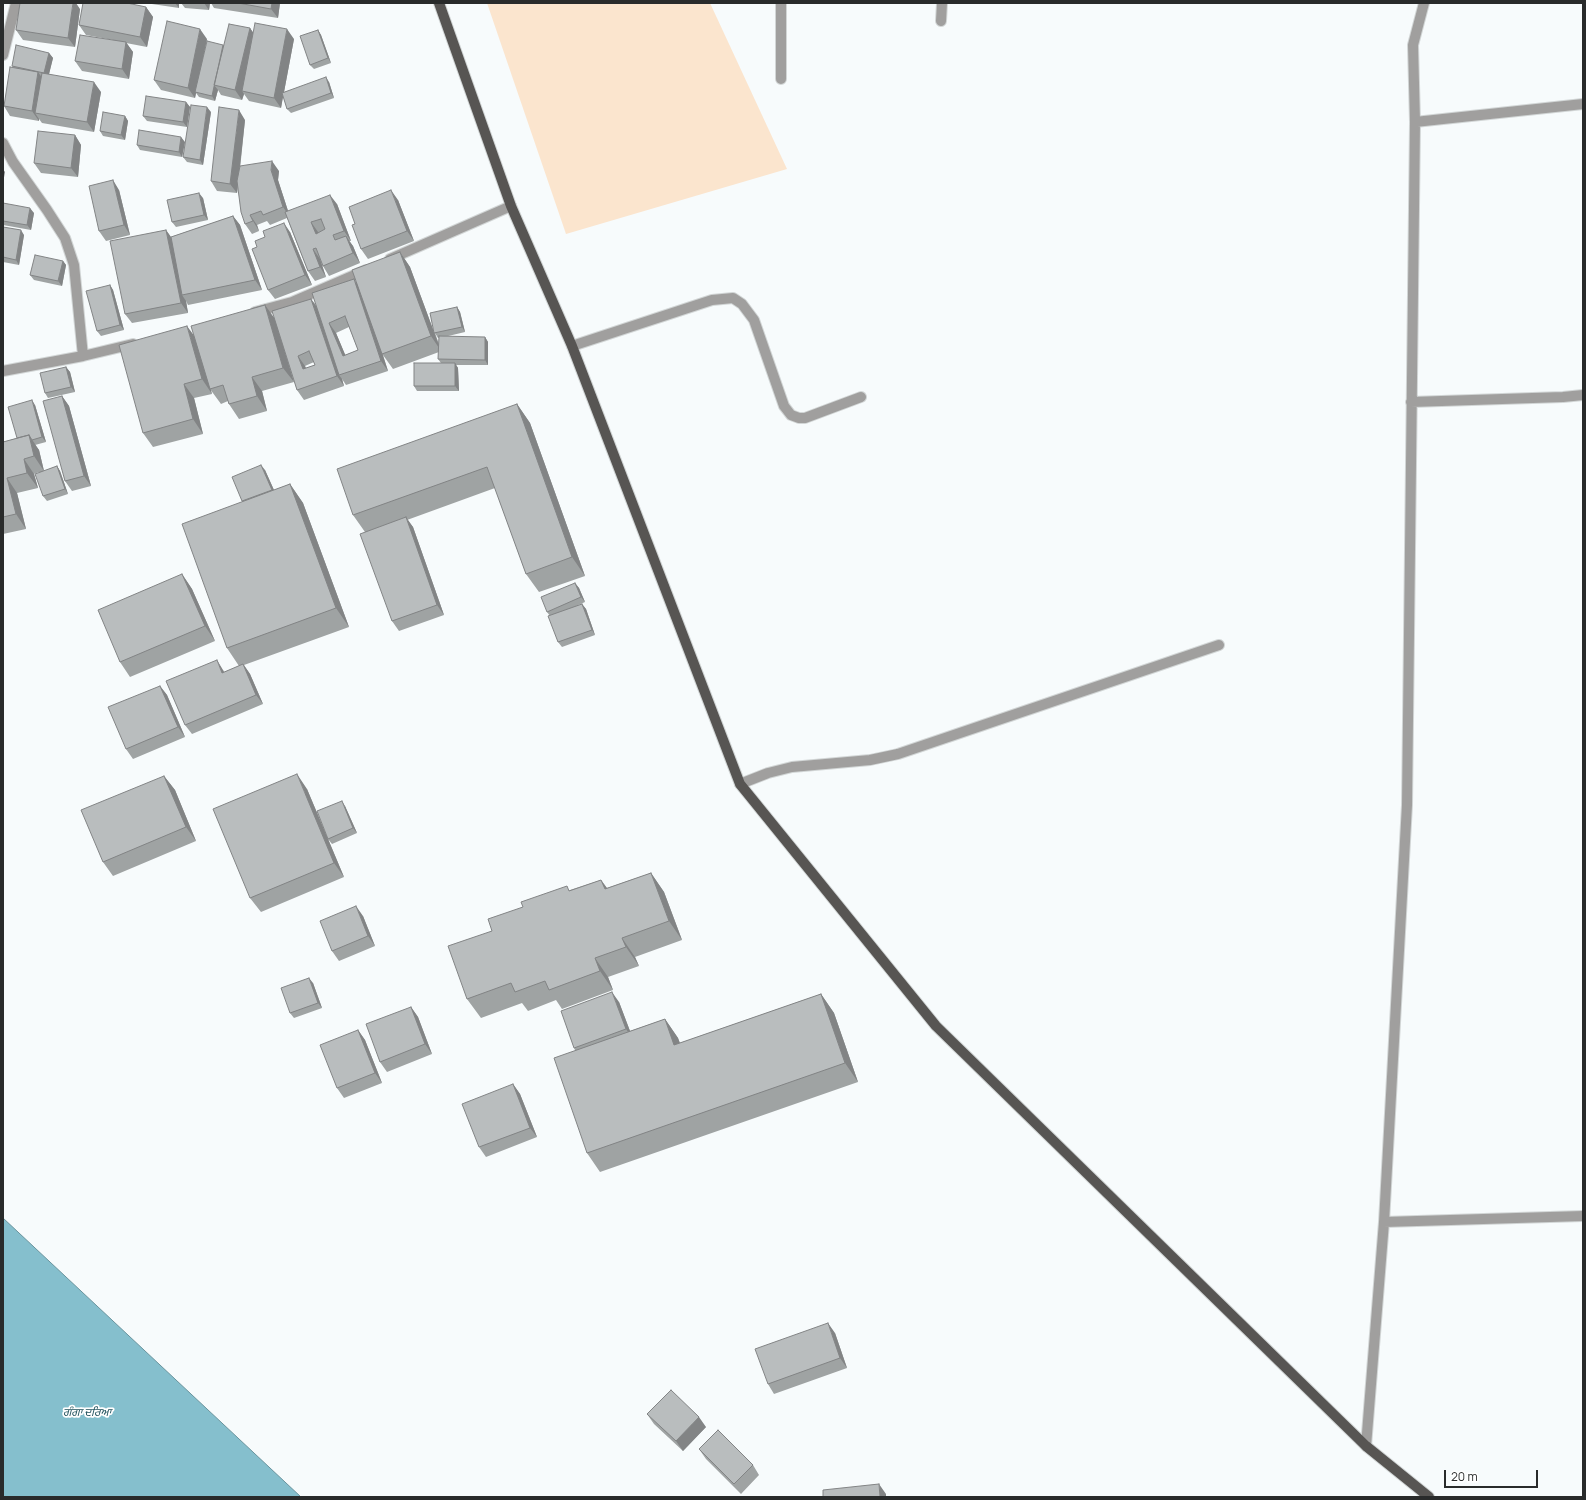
<!DOCTYPE html>
<meta charset="utf-8">
<style>
body{margin:0}
#map{position:relative;width:1586px;height:1500px;overflow:hidden;background:#f7fbfc;font-family:Manrope,sans-serif}
canvas{display:block}
.frame{position:absolute;inset:0;border:4px solid #292b2b;pointer-events:none}
.scale{position:absolute;left:1444px;top:1470px;width:94px;height:18px;box-sizing:border-box;border:2px solid #292b2b;border-top:0;padding-left:5px;font-size:12px;line-height:14px;white-space:nowrap;color:#292b2b;-webkit-text-stroke:3px #fff;paint-order:stroke}
</style>
<div id="map">
<canvas width="1586" height="1500"></canvas>
<div class="frame"></div>
<div class="scale">20 m</div>
</div>
<script>
const g = document.querySelector('canvas').getContext('2d');
g.lineJoin = 'round';
function fillPath(path, color) { g.fillStyle = color; g.fill(path, 'evenodd'); }
const shape = rows => new Path2D(rows.map(r => 'M' + r).join(''));
function strokePath(path, color, width, dash) { g.strokeStyle = color; g.lineWidth = width; g.lineCap = dash ? 'butt' : 'round'; g.setLineDash(dash || []); g.stroke(path); }
function write(font, color, halo, rows, align = 'center') {
  g.font = font + ' Manrope,"Noto Sans Gurmukhi",sans-serif'; g.lineWidth = 3.5; g.setLineDash([]); g.textBaseline = 'middle'; g.strokeStyle = halo; g.fillStyle = color; for (const [text, x, y, turn = 0] of rows) {
    g.save(); g.translate(x, y); g.rotate((+turn || 0) * Math.PI / 180); g.textAlign = isNaN(turn) ? turn : align; if (halo) g.strokeText(text, 0, 0); g.fillText(text, 0, 0); g.restore();
  }
}
fillPath(shape([
 [487,3,710,3,787,169,566,234]
]), '#fbe5ce');
const water = shape([
 [3,1218,301,1497,3,1497,3,1218]
]);
fillPath(water, '#85bfcd');
strokePath(water, '#69939c', 1);
const minor = shape([
 [781,3,781,79],
 [941,21,942,3],
 [3,55,16,3],
 [1415,122,1583,104],
 [3,143,13,162,47,210,65,238,74,265,83,356],
 [390,259,511,206],
 [255,312,292,302,366,270],
 [572,346,712,300,733,298,742,304,754,320,784,406,791,415,799,418,805,418,861,397],
 [3,371,83,356,133,344],
 [1411,402,1563,397,1583,395],
 [740,784,768,773,792,767,870,760,898,754,1219,645],
 [1384,1222,1583,1216],
 [1366,1446,1384,1222,1407,805,1415,122,1413,45,1424,3]
]);
const major = shape([
 [439,3,511,206,572,346,740,784,936,1026,1366,1446,1429,1497]
]);
strokePath(minor, '#d2d6d6', 12);
strokePath(major, '#d2d6d6', 12);
strokePath(minor, '#a09f9e', 10);
strokePath(major, '#575553', 10);
fillPath(shape([
 [145,3,179,3,179,8],
 [181,3,210,3,209,10,185,8],
 [211,3,280,3,278,18,214,8],
 [146,7,153,17,147,47,126,43,133,52,129,79,82,71,75,61,113,40,86,35,79,25],
 [80,9,75,47,23,40,16,30],
 [250,28,253,33,294,39,284,92,329,82,334,98,291,113,287,109,283,95,281,108,249,101,244,94,242,100,221,95,218,90,215,101,199,97,196,93,195,98,161,90,154,80,207,39,202,61,223,45],
 [318,30,321,35,331,63,314,69,310,65],
 [49,53,53,58,49,74,101,92,94,132,42,123,39,119,39,121,10,116,4,106,14,68,12,66],
 [186,102,190,107,187,127,147,121,143,116],
 [211,112,203,165,187,162,183,157],
 [125,116,128,121,125,140,103,136,100,131],
 [245,120,240,169,279,171,278,180,288,211,337,204,351,241,349,241,353,246,360,263,329,276,323,266,320,259,326,277,315,281,308,271,287,218,270,225,267,221,257,225,259,231,252,234,245,224,238,185,237,193,217,191,211,181],
 [75,135,81,145,78,177,41,173,34,163],
 [185,142,182,157,140,150,137,145],
 [119,190,130,235,106,241,99,231],
 [203,198,208,220,176,227,172,222],
 [398,200,414,241,368,259,361,249,355,224],
 [3,203,34,213,31,230,3,225],
 [233,216,240,225,262,290,188,305,186,301,188,313,132,323,125,314,166,230,171,237],
 [3,227,24,235,19,265,3,262],
 [290,232,312,285,275,299,268,290],
 [400,252,410,267,434,332,457,307,460,312,465,332,444,337,485,337,488,342,488,365,456,365,458,368,459,391,417,391,414,386,441,363,438,359,439,352,393,369,383,355,388,371,346,385,342,379,344,386,304,400,297,390,282,343,294,382,262,391,267,411,239,419,229,404,228,401,221,404,210,389,212,394,194,398,203,434,153,447,143,433,194,336,274,317,311,299,316,305,356,283],
 [349,327,358,350,345,355,336,333],
 [435,333,438,338,439,338,439,344],
 [314,362,315,365,306,368,305,366],
 [63,261,66,265,62,286,34,280,30,275],
 [110,285,113,290,124,330,101,336,97,331],
 [66,367,70,372,75,392,48,398,45,393],
 [62,396,69,406,91,486,72,491,65,481],
 [517,404,530,423,585,576,539,592,526,574,495,488,407,520,413,527,444,615,399,631,392,621,365,532,353,515],
 [35,405,46,442,35,445,39,450,44,471,57,466,60,471,68,494,47,501,43,496,39,472,34,474,38,488,17,493,26,529,3,534,3,442,17,438],
 [265,470,274,490,290,484,303,503,349,627,244,665,250,674,263,704,192,734,185,725,223,670,224,672,239,666,227,648,242,501],
 [182,574,192,589,215,641,130,677,120,662],
 [575,583,579,588,585,602,576,606,582,604,586,609,595,635,562,647,558,642,550,616,547,612],
 [160,686,167,695,185,737,133,759,126,749],
 [164,776,175,790,196,841,113,876,103,862],
 [307,789,344,877,261,912,250,898],
 [345,806,357,833,332,844,328,839],
 [651,873,664,892,682,940,635,957,639,966,608,977,613,990,562,1009,556,1000,528,1011,522,1003,481,1018,467,999,492,931,570,890,601,880,607,888],
 [363,916,375,946,339,961,332,951],
 [313,983,322,1008,294,1018,290,1013],
 [821,994,834,1013,858,1082,600,1172,587,1153,575,1050,574,1048,619,1002,630,1031,665,1019,678,1038,680,1043],
 [411,1007,418,1017,432,1054,387,1072,380,1062],
 [358,1030,365,1040,382,1083,344,1098,337,1088],
 [513,1084,520,1094,537,1137,486,1157,479,1147],
 [835,1333,847,1368,774,1394,768,1384],
 [647,1414,706,1427,683,1451,654,1424],
 [699,1449,753,1465,759,1475,741,1494,706,1459]
]), '#9fa3a3');
fillPath(shape([
 [73,3,76,3,80,9,75,47,68,38],
 [175,3,179,3,179,8],
 [204,3,210,3,209,10],
 [272,3,280,3,278,18,271,9],
 [146,7,153,17,147,47,140,37],
 [250,28,257,38,242,91,244,94,242,100,235,90],
 [200,29,207,39,195,98,188,88],
 [287,29,294,39,281,108,274,98],
 [318,30,321,35,331,63,328,58],
 [126,42,133,52,129,79,122,69],
 [49,53,53,58,48,78,44,73],
 [38,72,45,82,35,113,39,119,39,121,32,111],
 [326,77,329,82,334,98,331,93],
 [94,82,101,92,94,132,87,122],
 [214,85,218,90,215,101,212,96],
 [186,102,190,107,187,127,183,122],
 [207,107,211,112,203,165,200,160],
 [239,110,245,120,237,193,230,184],
 [125,116,128,121,125,140,121,135],
 [75,135,81,145,78,177,71,168],
 [181,137,185,142,182,157,179,152],
 [272,161,279,171,278,180,290,217,283,207,271,170],
 [3,169,5,172,3,183],
 [113,180,119,190,130,235,124,225],
 [391,190,398,200,414,241,407,231],
 [199,193,203,198,208,220,204,215],
 [330,195,337,204,351,241,344,231],
 [30,208,34,213,31,230,27,225],
 [250,215,257,225,259,231,253,221],
 [233,216,240,225,262,290,255,280],
 [311,222,318,232,323,243,316,234],
 [284,223,290,232,312,285,305,275],
 [21,230,24,235,19,265,16,260],
 [166,230,173,240,182,295,186,301,188,313,181,303],
 [346,236,353,246,360,263,353,253],
 [313,249,320,259,326,277,320,267],
 [400,252,410,267,441,351,431,336],
 [63,261,66,265,62,286,58,281],
 [354,279,361,289,388,371,381,361],
 [110,285,113,290,124,330,120,325],
 [311,299,318,309,339,375,342,379,344,386,337,376],
 [265,305,275,319,294,382,283,368],
 [457,307,460,312,465,332,462,327],
 [329,323,336,333,350,366,343,356],
 [187,326,198,341,212,394,202,379],
 [485,337,488,342,488,365,485,360],
 [298,356,305,366,310,379,303,369],
 [455,363,458,368,459,391,455,386],
 [66,367,70,372,75,392,71,387],
 [252,377,262,391,267,411,257,396],
 [184,384,194,398,203,434,193,419],
 [62,396,69,406,91,486,84,476],
 [32,400,35,405,46,442,42,437],
 [517,404,530,423,585,576,572,557],
 [29,435,39,450,44,471,34,456],
 [24,459,34,474,38,488,27,473],
 [261,465,265,470,277,497,273,492],
 [57,466,60,471,68,494,65,489],
 [7,478,17,493,26,529,16,514],
 [290,484,303,503,349,627,336,608],
 [406,517,413,527,444,615,437,605],
 [182,574,192,589,215,641,205,626],
 [575,583,579,588,585,602,581,597],
 [582,604,586,609,595,635,592,630],
 [217,660,223,670,229,683,222,673],
 [243,664,250,674,263,704,256,695],
 [160,686,167,695,185,737,178,727],
 [297,774,307,789,344,877,334,863],
 [164,776,175,790,196,841,186,827],
 [342,801,345,806,357,833,353,828],
 [651,873,664,892,682,940,669,921],
 [601,880,614,898,605,889],
 [356,906,363,916,375,946,368,936],
 [622,938,635,957,639,966,626,947],
 [595,958,608,977,613,990,600,971],
 [309,978,313,983,322,1008,318,1003],
 [612,992,619,1002,633,1039,626,1029],
 [821,994,834,1013,858,1082,845,1063],
 [411,1007,418,1017,432,1054,425,1044],
 [665,1019,678,1038,687,1064,674,1045],
 [358,1030,365,1040,382,1083,375,1073],
 [513,1084,520,1094,537,1137,530,1128],
 [828,1323,835,1333,847,1368,840,1358],
 [699,1417,706,1427,683,1451,676,1441],
 [879,1484,886,1494,886,1497,880,1497]
]), '#828485');
const building = shape([
 [20,3,73,3,68,38,16,30,20,3],
 [83,3,127,3,146,7,140,37,79,25,83,3],
 [238,3,272,3,271,9,238,3],
 [167,21,200,29,188,88,154,80,167,21],
 [255,23,287,29,274,98,242,91,255,23],
 [229,24,250,28,235,90,214,85,229,24],
 [318,30,328,58,310,65,300,36,318,30],
 [80,35,126,42,122,69,75,61,80,35],
 [207,41,223,45,212,96,195,92,207,41],
 [16,45,49,53,44,73,12,66,16,45],
 [10,67,38,72,32,111,4,106,10,67],
 [42,73,94,82,87,122,35,113,42,73],
 [326,77,331,93,287,109,282,93,326,77],
 [146,96,186,102,183,122,143,116,146,96],
 [191,105,207,107,200,160,183,157,191,105],
 [219,107,239,110,230,184,211,181,219,107],
 [103,112,125,116,121,135,100,131,103,112],
 [139,130,181,137,179,152,137,145,139,130],
 [38,131,75,135,71,168,34,163,38,131],
 [272,161,271,170,283,207,263,215,261,211,250,215,253,221,245,224,241,212,237,181,240,166,272,161],
 [113,180,124,225,99,231,89,186,113,180],
 [391,190,407,231,361,249,352,225,355,224,349,207,391,190],
 [199,193,204,215,172,222,167,200,199,193],
 [330,195,344,231,333,235,335,240,346,236,353,253,323,266,316,248,313,249,320,267,308,271,285,212,330,195],
 [321,219,325,229,316,234,311,222,321,219],
 [3,203,30,208,27,225,3,221,3,203],
 [233,216,255,280,182,295,171,237,233,216],
 [284,223,305,275,268,290,252,249,257,247,255,241,265,237,263,231,284,223],
 [3,227,21,230,16,260,3,257,3,227],
 [166,230,181,303,125,314,110,241,166,230],
 [400,252,431,336,382,354,352,270,400,252],
 [35,255,63,261,58,281,30,275,35,255],
 [354,279,381,361,339,375,312,293,354,279],
 [345,316,358,350,343,356,329,323,345,316],
 [110,285,120,325,97,331,86,291,110,285],
 [311,299,337,376,297,390,272,311,311,299],
 [309,351,315,365,303,369,298,356,309,351],
 [265,305,283,368,252,377,257,396,229,404,223,385,210,389,191,326,265,305],
 [457,307,462,327,434,333,430,313,457,307],
 [187,326,202,379,184,384,193,419,143,433,119,345,187,326],
 [439,336,485,337,485,360,438,359,439,336],
 [414,363,455,363,455,386,414,386,414,363],
 [66,367,71,387,45,393,40,373,66,367],
 [62,396,84,476,65,481,43,401,62,396],
 [32,400,42,437,32,440,29,435,17,438,8,407,32,400],
 [517,404,572,557,526,574,487,467,353,515,337,469,517,404],
 [29,435,34,456,24,459,27,473,7,478,16,514,3,517,3,442,29,435],
 [261,465,272,490,242,501,232,477,261,465],
 [57,466,65,489,43,496,35,474,57,466],
 [290,484,336,608,227,648,182,524,290,484],
 [406,517,437,605,392,621,360,534,406,517],
 [182,574,205,626,120,662,98,610,182,574],
 [575,583,581,597,547,612,541,597,575,583],
 [582,604,592,630,558,642,548,616,582,604],
 [217,660,222,673,243,664,256,695,185,725,166,681,217,660],
 [160,686,178,727,126,749,108,707,160,686],
 [297,774,334,863,250,898,213,809,297,774],
 [164,776,186,827,103,862,81,810,164,776],
 [342,801,353,828,328,839,317,811,342,801],
 [651,873,669,921,622,938,626,947,595,958,600,971,549,990,545,981,515,992,511,983,467,999,448,946,492,931,488,919,523,907,521,902,567,886,569,891,601,880,605,889,651,873],
 [356,906,368,936,332,951,320,921,356,906],
 [309,978,318,1003,290,1013,281,988,309,978],
 [612,992,626,1029,574,1048,561,1011,612,992],
 [821,994,845,1063,587,1153,554,1058,665,1019,674,1045,821,994],
 [411,1007,425,1044,380,1062,366,1024,411,1007],
 [358,1030,375,1073,337,1088,320,1045,358,1030],
 [513,1084,530,1128,479,1147,462,1104,513,1084],
 [828,1323,840,1358,768,1384,755,1349,828,1323],
 [671,1390,699,1417,676,1441,647,1414,671,1390],
 [718,1430,753,1465,734,1484,699,1449,718,1430],
 [879,1484,880,1497,823,1497,823,1490,879,1484]
]);
fillPath(building, '#b9bdbe');
strokePath(building, '#828485', 1);
write('italic 11px', '#21525d', '#fff', [
 ["ਗੰਗਾ ਦਰਿਆ",87,1413]
]);
</script>
